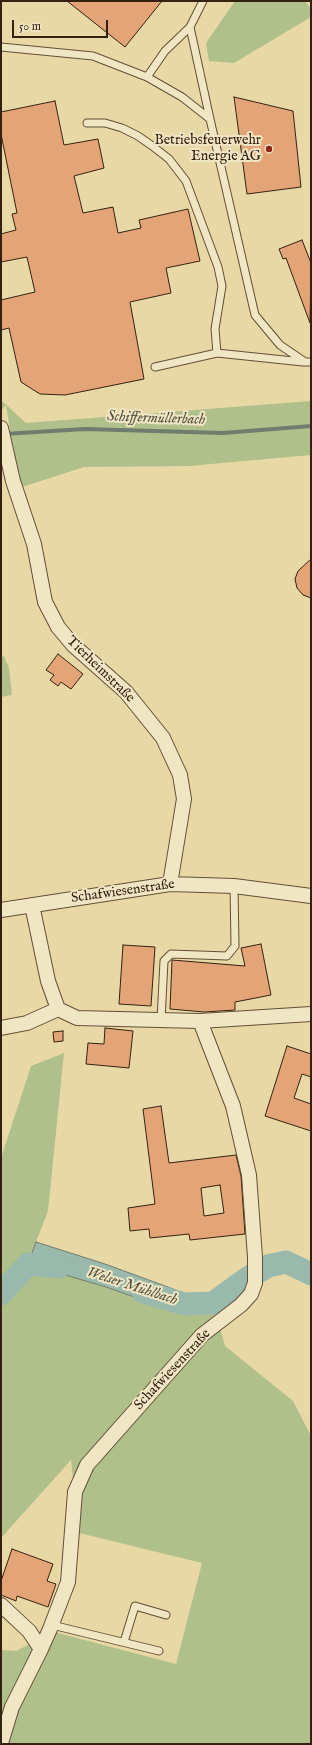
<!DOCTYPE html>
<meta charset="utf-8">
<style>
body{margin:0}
#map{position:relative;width:312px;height:1745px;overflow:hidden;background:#e8d8a5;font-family:"IM FELL English",serif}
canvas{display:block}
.frame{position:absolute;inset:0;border:2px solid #352111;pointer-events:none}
.scale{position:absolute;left:12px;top:20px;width:96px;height:18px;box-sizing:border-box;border:2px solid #352111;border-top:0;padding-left:5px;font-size:12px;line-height:14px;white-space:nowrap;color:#352111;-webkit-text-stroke:3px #f0e6c4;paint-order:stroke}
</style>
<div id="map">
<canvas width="312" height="1745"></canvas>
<div class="frame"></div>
<div class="scale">50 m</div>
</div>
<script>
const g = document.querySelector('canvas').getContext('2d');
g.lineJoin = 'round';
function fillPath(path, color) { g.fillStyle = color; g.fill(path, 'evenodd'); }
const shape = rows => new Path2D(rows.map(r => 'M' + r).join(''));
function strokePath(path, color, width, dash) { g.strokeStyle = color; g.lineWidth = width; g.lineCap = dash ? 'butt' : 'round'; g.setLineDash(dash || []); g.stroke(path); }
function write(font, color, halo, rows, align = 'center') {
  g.font = font + ' "IM FELL English",serif'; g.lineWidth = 4; g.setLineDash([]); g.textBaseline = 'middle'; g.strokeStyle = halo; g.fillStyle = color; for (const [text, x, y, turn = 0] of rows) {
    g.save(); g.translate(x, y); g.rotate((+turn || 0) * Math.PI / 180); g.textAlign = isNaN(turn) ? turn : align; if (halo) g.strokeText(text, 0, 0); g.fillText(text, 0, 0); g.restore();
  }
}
fillPath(shape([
 [235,1,305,1,311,9,311,17,234,63,209,61,206,43],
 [1,400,26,423,311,401,311,455,189,466,84,467,19,488,6,405,1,411],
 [4,656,9,668,12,695,1,697,1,657],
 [64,1053,48,1211,28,1263,106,1287,171,1310,213,1303,225,1346,293,1401,311,1436,311,1744,1,1744,1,1650,16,1651,54,1632,176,1664,202,1563,79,1533,71,1460,1,1538,1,1158,31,1066]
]), '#b0c08a');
const water = shape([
 [36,1242,105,1264,176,1290,171,1310,106,1287,28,1264,36,1242]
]);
fillPath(water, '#98b9ac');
strokePath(water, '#707c6e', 1);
strokePath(shape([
 [4,434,85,429,223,433,311,426]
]), '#707c6e', 4);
strokePath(shape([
 [143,1292,185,1304,213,1303,246,1279,268,1266,286,1262,311,1274],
 [1,1294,28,1264,59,1267]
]), '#98b9ac', 23);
const building = shape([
 [67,1,162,1,125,47,67,1],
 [234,97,293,111,301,187,247,194,234,97],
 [55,101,64,145,98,139,104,168,74,176,83,213,113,207,118,233,141,228,139,220,188,209,200,261,166,268,171,293,130,302,144,379,65,395,40,394,21,382,9,328,1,330,1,300,35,292,27,257,1,262,1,234,16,230,12,214,17,213,1,134,1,112,55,101],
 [302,240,311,263,310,323,286,258,283,259,279,249,302,240],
 [311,559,311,598,303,595,297,588,295,579,298,571,311,559],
 [58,654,83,674,71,689,61,682,58,686,50,680,54,675,46,670,58,654],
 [261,944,271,995,235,1002,235,1010,204,1012,170,1009,172,960,245,966,241,948,261,944],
 [123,945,155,947,151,1006,119,1004,123,945],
 [105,1028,133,1031,129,1068,86,1064,88,1043,104,1044,105,1028],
 [63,1031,63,1041,54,1042,53,1032,63,1031],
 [287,1046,311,1054,311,1077,302,1074,294,1098,311,1104,311,1131,265,1116,287,1046],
 [161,1106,169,1163,236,1155,241,1176,245,1234,190,1240,189,1234,150,1238,149,1229,130,1231,128,1208,155,1204,143,1109,161,1106],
 [220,1185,224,1213,204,1216,201,1188,220,1185],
 [12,1549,53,1564,47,1581,56,1584,48,1607,17,1596,16,1601,1,1595,1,1581,12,1549]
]);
fillPath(building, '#e3a477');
strokePath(building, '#352111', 1);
const lane = shape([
 [190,27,210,119],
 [1,47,93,56,147,77,182,97,210,119,255,315,280,345,305,362,311,362],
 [147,77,165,51,190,27,203,1],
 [87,123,105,123,122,128,138,136,151,145,169,159,186,181,218,267,222,286,215,329,217,353],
 [155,367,217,353,303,362],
 [161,1020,164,961,171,954,227,956,235,946,234,886],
 [52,1625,159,1651],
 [124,1642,135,1606,166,1615]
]);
const street = shape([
 [1,428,13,481,34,544,45,602,58,627,73,645,126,692,163,738,180,775,184,799,170,884],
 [32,905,48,981,58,1009,77,1018,200,1021,311,1014],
 [1,910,170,884,234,886,311,896],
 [1,1028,27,1023,58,1009],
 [1,1605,29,1631,41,1649,12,1707,1,1743],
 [41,1649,50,1629,68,1582,75,1492,87,1465,202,1335,241,1305,251,1294,255,1283,255,1257,249,1175,233,1106,200,1021]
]);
strokePath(lane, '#624f36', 9);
strokePath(street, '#624f36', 16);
strokePath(lane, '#f0e6c4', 7);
strokePath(street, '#f0e6c4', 14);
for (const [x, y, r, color] of [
 [269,149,4,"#8f2418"]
]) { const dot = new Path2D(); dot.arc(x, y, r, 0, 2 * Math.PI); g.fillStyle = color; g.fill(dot); strokePath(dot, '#f0e6c4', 1.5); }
write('14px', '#352111', '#f0e6c4', [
 ["Betriebsfeuerwehr",261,141],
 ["Energie AG",261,157]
], 'right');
write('14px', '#352111', '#f0e6c4', [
 ["Tierheimstraße",100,670,44],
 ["Schafwiesenstraße",123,892,-8],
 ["Schafwiesenstraße",173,1370,-47]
]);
write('italic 15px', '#534f40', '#f0e6c4', [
 ["Schiffermüllerbach",156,419,2],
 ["Welser Mühlbach",132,1287,18]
]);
</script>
